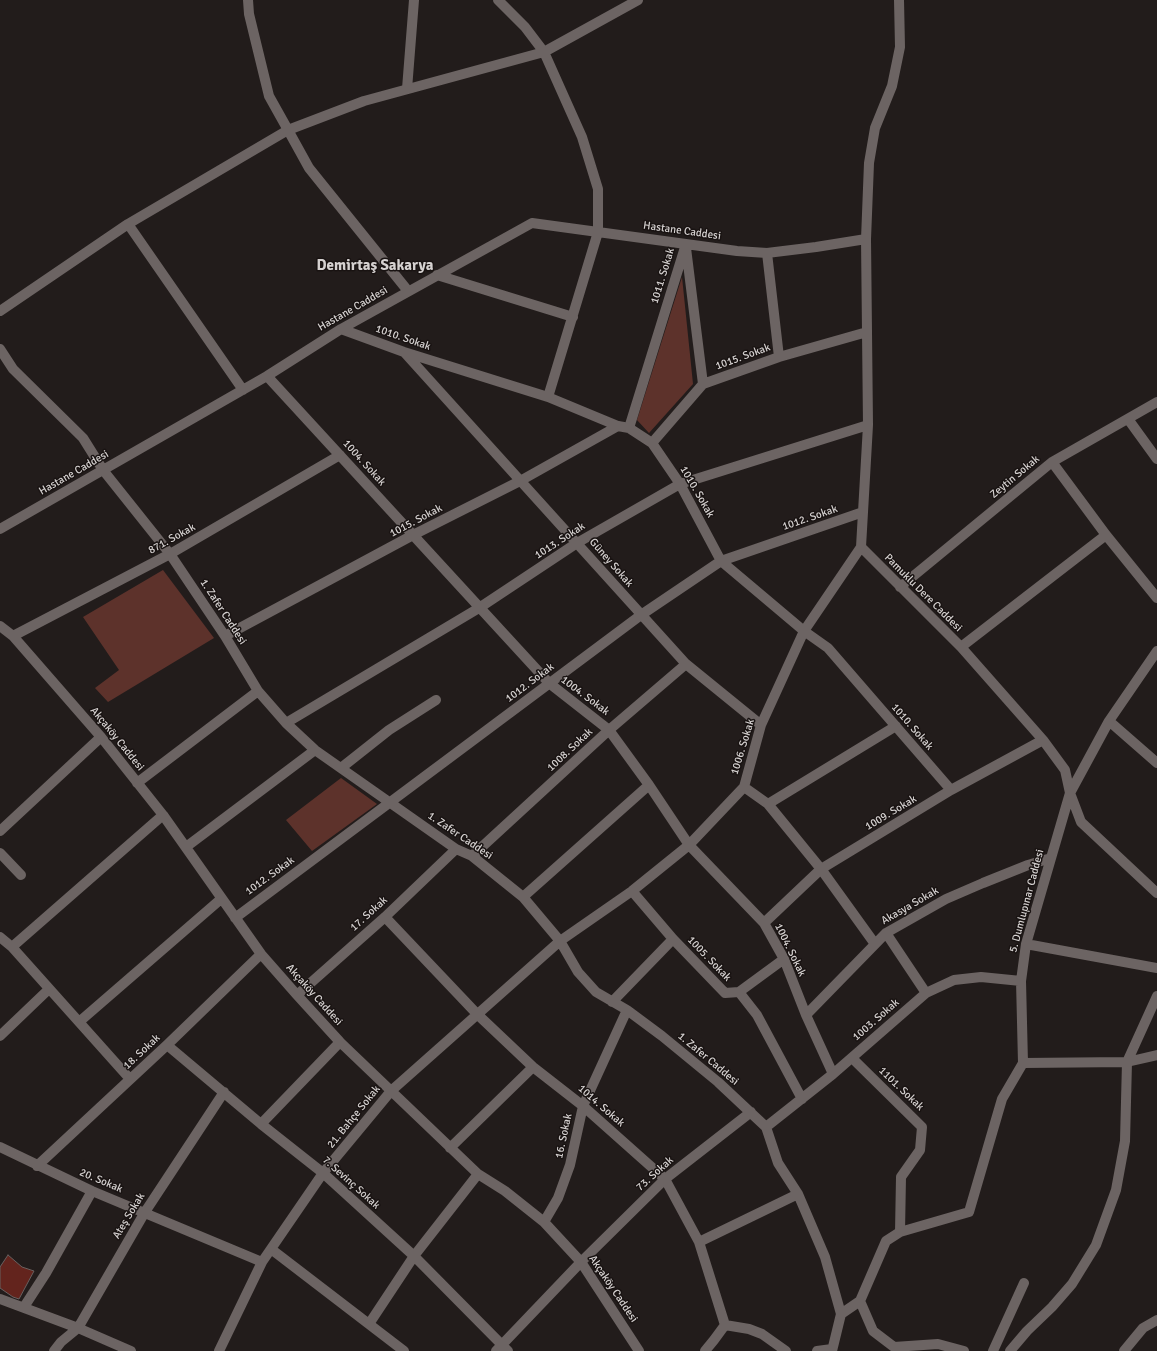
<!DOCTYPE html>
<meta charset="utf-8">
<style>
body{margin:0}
canvas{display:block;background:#221c1b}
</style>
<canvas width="1157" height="1351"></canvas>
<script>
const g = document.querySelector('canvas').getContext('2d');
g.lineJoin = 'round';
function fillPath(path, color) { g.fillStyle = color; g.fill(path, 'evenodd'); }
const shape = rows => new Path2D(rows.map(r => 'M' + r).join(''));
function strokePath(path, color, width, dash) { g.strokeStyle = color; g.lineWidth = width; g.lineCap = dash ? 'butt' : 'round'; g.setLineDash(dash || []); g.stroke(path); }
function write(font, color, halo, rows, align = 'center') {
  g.font = font + ' Signika,sans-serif'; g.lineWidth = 3; g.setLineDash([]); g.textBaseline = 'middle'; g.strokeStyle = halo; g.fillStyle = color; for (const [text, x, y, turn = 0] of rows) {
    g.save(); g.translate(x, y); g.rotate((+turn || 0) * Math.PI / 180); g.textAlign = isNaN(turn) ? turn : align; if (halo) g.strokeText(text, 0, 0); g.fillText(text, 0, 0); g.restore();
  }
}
fillPath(shape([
 [682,277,693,384,649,433,637,420],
 [163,570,214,638,108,702,95,688,119,670,83,617],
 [341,778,377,804,312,851,286,820]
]), '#5d322b');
const building = shape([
 [8,1255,22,1267,34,1271,19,1299,13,1297,0,1288,0,1267,8,1255]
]);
fillPath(building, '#63241d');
strokePath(building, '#68605f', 1);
strokePath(shape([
 [248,0,249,14,269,96,288,130,309,168,408,291],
 [498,0,525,27,544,52,582,137,598,189,598,232,548,397],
 [899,0,900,47,892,86,875,128,869,163,866,239,868,425,861,547,961,647,1043,740,1065,770,1070,793,1081,822,1157,893],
 [407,89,414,0],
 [128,224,243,390],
 [686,248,703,384],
 [767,253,779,357],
 [437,275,573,317],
 [0,311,128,224,288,130,364,101,544,52,638,0],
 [341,329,404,352,548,397,618,426,629,428,652,443,680,484,721,561,804,631,828,648,951,790],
 [0,349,13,369,83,438,103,470,170,554,225,636,258,691,286,723,315,750,456,849,472,856,523,897,560,941,578,972,596,992,627,1010,662,1036,718,1082,766,1127,778,1163,798,1194,825,1257,841,1314,832,1351],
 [404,352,686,664,761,725],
 [267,376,549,683,609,730,649,785,689,845,764,923,784,959,806,1015,833,1074],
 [1128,419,1157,459],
 [629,428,686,244],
 [652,443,703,384,779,357,867,332],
 [1052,462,1106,535,1157,598],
 [0,529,267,376,341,329,532,223,737,251,767,253,816,247,866,239],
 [900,587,1052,462,1157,402],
 [0,626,13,636,101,737,163,815,261,954,297,995,340,1042,478,1174,505,1191,544,1222,581,1262,639,1351],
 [13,636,170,554,340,455],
 [225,636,413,535,520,481,618,426],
 [961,647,1106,535],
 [1109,721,1157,763],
 [286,723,479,608,577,543,680,484,868,425],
 [341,768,389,730,436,700],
 [137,783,258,691],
 [744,787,768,804,821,869,875,944],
 [768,804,896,726],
 [0,831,101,737],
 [186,847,315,750],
 [0,853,21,875],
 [472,856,609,730,686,664],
 [632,891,673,939,725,993,739,992,757,1015,802,1099],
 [523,897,649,785],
 [385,917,477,1014,533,1067,583,1106,665,1179,699,1242,725,1325,714,1340,705,1351],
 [235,918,641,615,721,561,863,512],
 [764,923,821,869,951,790,1043,740],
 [886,933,926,993],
 [0,937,12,947,130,1079],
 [1026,944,1157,968],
 [12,947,163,815],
 [739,992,784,959],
 [297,995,385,917,456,849],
 [612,1002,673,939],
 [806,1015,886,933,946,899,983,883,1028,865,1051,858],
 [79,1022,221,899],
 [0,1036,49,989],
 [167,1045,261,1124,323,1173,414,1256,508,1351],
 [852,1058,922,1127,920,1150,901,1177,900,1232],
 [1023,1063,1127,1062,1157,1055],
 [261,1124,340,1042],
 [766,1127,833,1074,926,993,954,980,981,977,1021,981],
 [0,1147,92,1191,262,1262],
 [450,1148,533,1067],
 [37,1166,167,1045,261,954],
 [544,1222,558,1198,570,1165,583,1106,627,1010],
 [699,1242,798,1194],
 [271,1249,404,1351],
 [0,1299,78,1328,131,1351],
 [860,1301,873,1331,894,1347,938,1344,964,1351],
 [24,1307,46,1273,92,1191],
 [841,1314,860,1301,886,1241,900,1232,969,1212,1002,1099,1023,1063,1021,981,1026,944,1070,793,1109,721,1157,651],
 [369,1324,414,1256,478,1174],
 [725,1325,749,1329,762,1334,786,1351],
 [54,1351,61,1342,78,1328,145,1212,224,1092],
 [219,1351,262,1262,323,1173,391,1091,560,941,632,891,689,845,744,787,761,725,804,631,861,547],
 [496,1351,581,1262,665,1179,751,1112],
 [817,1351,832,1349],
 [993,1351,1024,1283],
 [1010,1351,1027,1331,1052,1307,1072,1284,1096,1245,1116,1190,1125,1141,1127,1062,1157,996],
 [1124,1351,1143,1328,1157,1320]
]), '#6c6463', 10);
write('11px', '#d5d1d0', '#191312', [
 ["Hastane Caddesi",682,231,8],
 ["1011. Sokak",663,276,-73],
 ["Hastane Caddesi",353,309,-30],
 ["1010. Sokak",403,338,19],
 ["1015. Sokak",743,357,-20],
 ["1004. Sokak",364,463,48],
 ["Hastane Caddesi",74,473,-30],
 ["Zeytin Sokak",1015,477,-40],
 ["1010. Sokak",697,492,60],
 ["1012. Sokak",810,518,-19],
 ["1015. Sokak",416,521,-28],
 ["871. Sokak",172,539,-29],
 ["1013. Sokak",560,541,-33],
 ["Güney Sokak",611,563,49],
 ["Pamuklu Dere Caddesi",923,593,45],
 ["1. Zafer Caddesi",223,612,57],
 ["1012. Sokak",530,683,-37],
 ["1004. Sokak",585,696,37],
 ["1010. Sokak",912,727,49],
 ["Akçaköy Caddesi",117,739,51],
 ["1006. Sokak",743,747,-73],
 ["1008. Sokak",570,750,-43],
 ["1009. Sokak",891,813,-31],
 ["1. Zafer Caddesi",460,836,34],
 ["1012. Sokak",270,876,-36],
 ["5. Dumlupınar Caddesi",1027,901,-75],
 ["Akasya Sokak",910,906,-30],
 ["17. Sokak",369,914,-42],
 ["1004. Sokak",790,950,64],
 ["1005. Sokak",709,959,46],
 ["Akçaköy Caddesi",314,995,48],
 ["1003. Sokak",876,1020,-41],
 ["18. Sokak",142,1052,-43],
 ["1. Zafer Caddesi",708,1059,40],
 ["1101. Sokak",901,1089,44],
 ["1014. Sokak",601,1106,41],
 ["21. Bahçe Sokak",354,1117,-51],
 ["16. Sokak",564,1136,-78],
 ["73. Sokak",655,1174,-42],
 ["20. Sokak",101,1181,23],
 ["7. Sevinç Sokak",351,1183,42],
 ["Ateş Sokak",129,1216,-59],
 ["Akçaköy Caddesi",613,1289,56]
]);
write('bold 15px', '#d5d1d0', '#191312', [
 ["Demirtaş Sakarya",375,266]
]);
</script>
